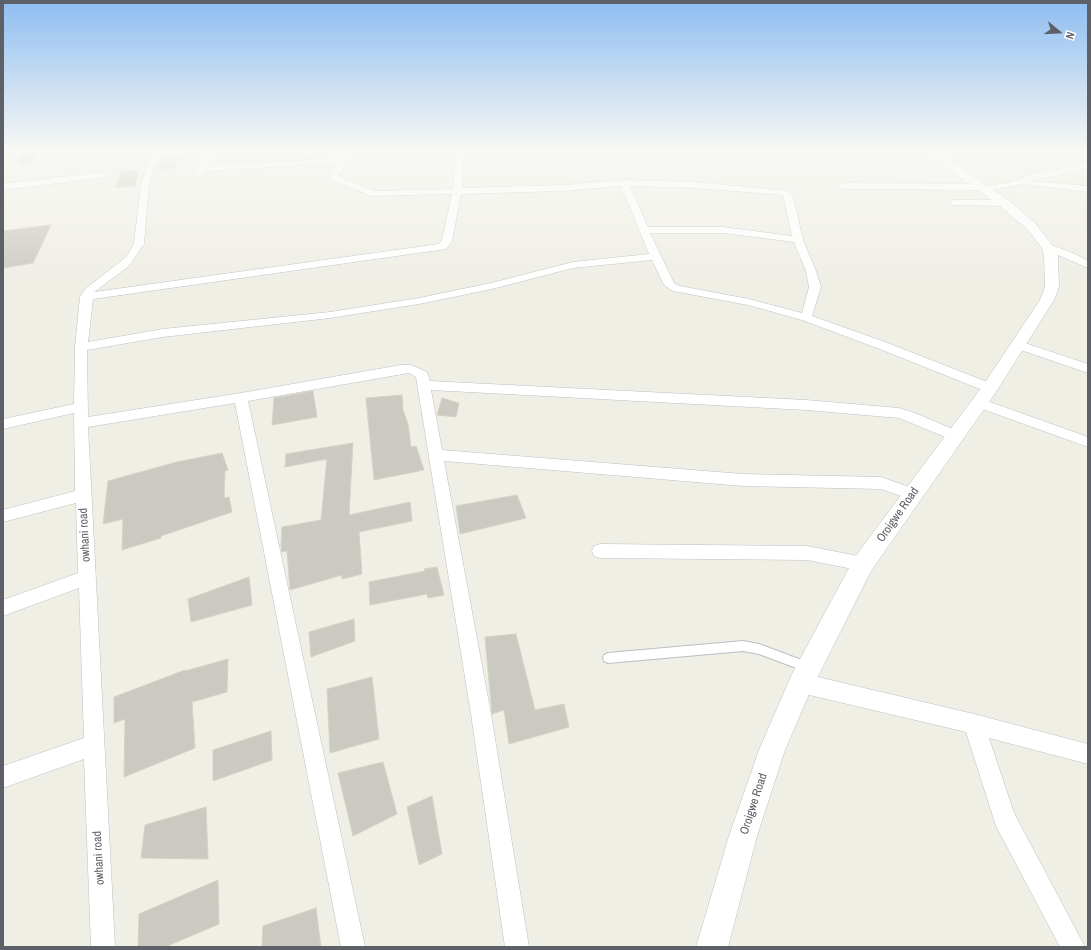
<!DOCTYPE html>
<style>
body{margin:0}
#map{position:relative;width:1091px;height:950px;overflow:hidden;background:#f0efe6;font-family:"Archivo Narrow",sans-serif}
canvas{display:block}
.frame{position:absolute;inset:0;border:4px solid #5d6066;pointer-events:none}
.north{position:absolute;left:1039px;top:12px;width:40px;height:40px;-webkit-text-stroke:3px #fff;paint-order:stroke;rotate:108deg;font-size:11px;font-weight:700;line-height:16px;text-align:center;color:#5d6066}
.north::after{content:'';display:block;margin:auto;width:14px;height:18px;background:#5d6066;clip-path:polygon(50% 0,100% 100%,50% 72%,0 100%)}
</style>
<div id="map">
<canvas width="1091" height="950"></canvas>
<div class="frame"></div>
<div class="north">N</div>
</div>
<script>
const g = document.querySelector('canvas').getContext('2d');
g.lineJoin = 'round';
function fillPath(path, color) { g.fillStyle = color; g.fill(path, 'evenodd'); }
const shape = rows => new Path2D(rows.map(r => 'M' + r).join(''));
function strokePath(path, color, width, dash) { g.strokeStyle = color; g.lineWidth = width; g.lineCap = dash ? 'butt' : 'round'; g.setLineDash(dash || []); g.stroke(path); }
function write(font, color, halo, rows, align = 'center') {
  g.font = font + ' "Archivo Narrow",sans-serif'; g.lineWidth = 3.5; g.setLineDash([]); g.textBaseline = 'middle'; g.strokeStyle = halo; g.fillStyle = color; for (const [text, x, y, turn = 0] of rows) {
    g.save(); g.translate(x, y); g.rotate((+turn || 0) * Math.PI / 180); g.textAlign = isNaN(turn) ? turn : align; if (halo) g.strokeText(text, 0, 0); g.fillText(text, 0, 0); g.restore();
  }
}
const building = shape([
 [35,150,33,162,19,164,21,152,35,150],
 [182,155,173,169,158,168,166,156,182,155],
 [139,170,135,186,116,188,121,172,139,170],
 [51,225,33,263,3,268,3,231,51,225],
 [313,391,317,417,272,425,274,398,313,391],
 [402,395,403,410,408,424,411,447,416,446,424,470,374,480,366,398,402,395],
 [442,398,459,403,456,417,437,415,442,398],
 [353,443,349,515,410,502,412,521,359,532,362,574,342,579,342,575,290,590,287,551,282,552,281,546,282,527,321,520,327,459,285,467,286,454,353,443],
 [222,453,228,470,225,471,224,498,229,497,232,512,161,536,161,538,122,550,123,519,103,524,108,481,177,462,222,453],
 [517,495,526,518,460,534,456,506,517,495],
 [437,567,444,595,428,598,427,594,370,605,369,582,425,571,424,569,437,567],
 [249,577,252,605,191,622,188,599,249,577],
 [354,619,355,641,311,657,309,632,354,619],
 [516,634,535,710,564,704,569,727,509,744,504,710,492,714,485,637,516,634],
 [228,659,227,692,192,702,195,748,124,777,125,719,114,723,114,697,185,670,185,671,228,659],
 [372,677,379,739,330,753,327,689,372,677],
 [271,731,272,760,213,781,213,750,271,731],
 [383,762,397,814,353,836,338,773,383,762],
 [432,796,442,854,419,865,407,807,432,796],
 [206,807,208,859,141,858,145,825,206,807],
 [218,880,219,924,165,947,138,947,139,914,218,880],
 [316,908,321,947,262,947,263,926,316,908]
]);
fillPath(building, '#cbcac2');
strokePath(building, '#d5d2c4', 1);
const service = shape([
 [743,641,759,644,807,662,811,664,812,667,811,670,807,672,759,654,743,651,608,663,604,661,603,658,604,655,608,653,743,641]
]);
const minor = shape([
 [5,150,22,150,8,153,5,153,5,150],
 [157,150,165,150,154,169,149,184,144,244,129,266,94,292,439,244,442,240,452,194,371,196,330,179,329,177,338,163,205,171,201,177,195,177,194,175,197,169,209,150,217,150,208,166,342,158,347,150,355,150,338,176,375,191,453,189,456,150,464,150,462,188,563,185,624,180,695,182,789,191,793,196,803,240,816,271,821,287,812,316,885,342,995,385,997,388,995,391,985,391,877,348,802,320,748,305,673,291,664,285,652,260,573,268,492,289,419,304,330,318,163,337,87,350,88,417,241,393,401,365,411,365,427,372,430,381,806,400,899,408,915,413,960,432,962,436,960,440,955,441,899,418,806,410,431,390,442,450,743,474,881,477,918,490,921,494,918,498,913,500,881,489,743,486,444,461,491,714,529,947,505,947,471,714,416,377,409,373,248,401,365,947,341,947,235,403,88,427,115,947,91,947,84,759,3,788,3,766,84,738,79,588,3,616,3,600,78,573,76,503,3,522,3,510,75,491,74,413,3,429,3,419,74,404,75,347,80,297,84,290,126,257,134,244,141,184,146,169,157,150],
 [621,186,649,254,573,262,491,283,419,298,330,312,163,329,88,342,93,299,446,249,452,241,461,194,563,191,621,186],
 [630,186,695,188,783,195,792,236,723,227,648,227,630,186],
 [650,233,723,233,794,242,806,271,809,287,802,313,749,299,680,286,674,283,650,233],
 [1088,163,1088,169,1031,181,1088,186,1088,192,1021,184,985,192,981,190,842,189,838,186,842,183,981,184,985,186,1009,183,1033,174,1088,163],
 [103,172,107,175,106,177,3,190,3,184,103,172],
 [954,200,1004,200,1009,203,1004,206,951,205,951,201,954,200],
 [1048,244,1073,253,1088,261,1088,268,1044,249,1043,247,1048,244],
 [1019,341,1088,364,1088,373,1015,348,1013,345,1019,341],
 [979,398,1088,437,1088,447,974,406,972,403,974,400,979,398],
 [600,544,807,546,863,557,869,559,871,564,869,569,863,571,807,560,600,558,594,556,592,551,594,546,600,544],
 [801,673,974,714,1088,744,1088,764,989,738,1014,813,1085,947,1060,947,996,826,966,732,801,693,794,690,791,683,794,676,801,673]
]);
const tertiary = shape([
 [922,150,934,150,1008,200,1035,223,1054,247,1058,256,1059,287,1054,300,996,392,871,571,810,692,785,750,757,836,728,947,696,947,729,836,759,750,792,674,855,557,984,384,1040,300,1045,287,1044,256,1042,248,1027,229,1000,206,922,150]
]);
strokePath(service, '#bdbec4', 2);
strokePath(minor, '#bdbec4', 1);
strokePath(tertiary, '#bdbec4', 1);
fillPath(service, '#fff');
fillPath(minor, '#fff');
fillPath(tertiary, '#fff');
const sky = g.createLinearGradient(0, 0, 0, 283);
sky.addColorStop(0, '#8ebdf1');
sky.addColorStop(0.53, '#f8f8f4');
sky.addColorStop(1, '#f8f8f400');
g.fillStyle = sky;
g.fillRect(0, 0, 1091, 283);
write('12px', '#5d6066', '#fff', [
 ["Oroigwe Road",898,515,-55],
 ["owhani road",85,535,-93],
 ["Oroigwe Road",754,804,-72],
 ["owhani road",99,858,-93]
]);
</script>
